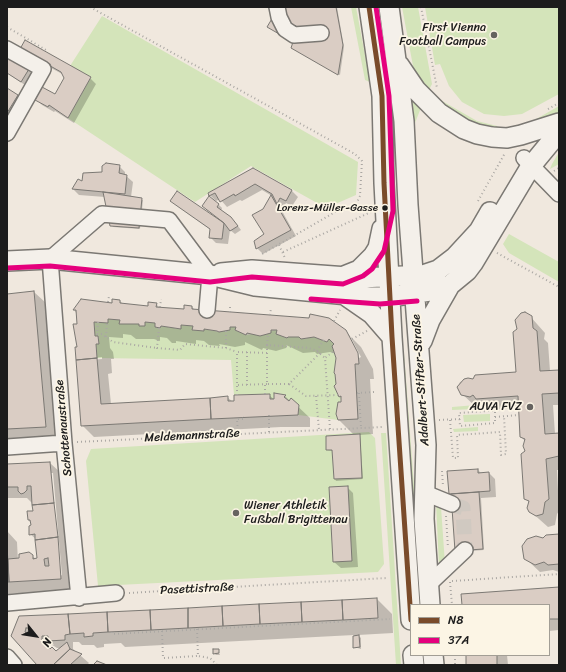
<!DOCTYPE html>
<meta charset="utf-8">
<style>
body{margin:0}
#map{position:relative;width:566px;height:672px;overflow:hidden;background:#f0e8de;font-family:Sriracha,sans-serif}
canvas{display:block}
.frame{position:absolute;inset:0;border:8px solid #1c1c1c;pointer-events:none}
.legend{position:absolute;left:410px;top:604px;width:140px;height:52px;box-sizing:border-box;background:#fcf5e5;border:1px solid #a29e95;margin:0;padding:5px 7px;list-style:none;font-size:12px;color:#1c1c1c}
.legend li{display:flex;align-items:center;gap:8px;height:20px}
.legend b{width:20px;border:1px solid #a29e95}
.north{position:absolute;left:16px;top:616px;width:40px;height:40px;-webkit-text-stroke:3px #fcf5e5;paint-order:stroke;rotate:120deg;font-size:11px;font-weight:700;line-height:16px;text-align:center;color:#1c1c1c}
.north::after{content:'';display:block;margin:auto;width:14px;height:18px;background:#1c1c1c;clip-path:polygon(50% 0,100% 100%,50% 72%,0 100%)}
</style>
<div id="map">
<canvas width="566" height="672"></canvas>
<div class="frame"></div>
<ul class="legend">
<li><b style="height:5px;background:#7a4b2a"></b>N8</li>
<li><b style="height:5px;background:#e5007d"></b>37A</li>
</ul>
<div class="north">N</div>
</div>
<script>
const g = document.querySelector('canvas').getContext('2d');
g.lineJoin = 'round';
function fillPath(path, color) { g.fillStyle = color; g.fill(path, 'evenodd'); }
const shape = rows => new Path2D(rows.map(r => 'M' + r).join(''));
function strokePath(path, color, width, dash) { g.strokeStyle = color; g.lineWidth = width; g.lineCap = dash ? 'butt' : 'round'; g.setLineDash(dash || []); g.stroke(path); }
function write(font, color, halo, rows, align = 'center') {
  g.font = font + ' Sriracha,sans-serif'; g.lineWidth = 3.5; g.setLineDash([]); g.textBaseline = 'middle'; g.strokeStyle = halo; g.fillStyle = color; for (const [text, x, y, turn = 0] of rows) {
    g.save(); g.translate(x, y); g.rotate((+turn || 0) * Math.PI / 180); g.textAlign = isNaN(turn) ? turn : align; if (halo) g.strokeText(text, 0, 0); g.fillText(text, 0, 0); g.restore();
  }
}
fillPath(shape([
 [351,7,356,7,370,82,365,80],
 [402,7,418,7,432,84,428,92,417,76,413,66],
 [425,7,559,7,559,94,522,114,504,116,484,114,462,102,449,86,440,64,435,65],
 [102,16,358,162,356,195,326,208,251,166,195,202,68,118,91,77,70,66],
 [409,95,422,105,415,123,411,124],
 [437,98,477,121,497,126,500,131,484,130,457,118],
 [559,106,559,113,546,120,517,128,518,125,531,122],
 [559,152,559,164,550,169,552,164],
 [509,234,559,262,559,282,509,253,503,244],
 [108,319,120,320,120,324,139,324,139,326,144,326,145,322,155,323,155,327,160,328,161,326,180,329,181,325,193,326,192,330,204,331,204,329,219,332,230,327,236,327,235,330,246,335,277,330,276,334,287,338,288,337,299,337,301,339,314,337,327,342,329,339,334,344,332,347,336,358,334,373,335,374,339,396,341,396,338,420,298,415,298,406,291,399,289,401,284,397,285,395,282,394,274,393,274,399,270,399,269,394,234,395,231,360,97,358,96,344,99,344,98,336,95,336,94,322,108,323],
 [400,353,404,353,423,605,417,605],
 [476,405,476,409,452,410,452,407],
 [490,414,490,421,464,422,463,415],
 [478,427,478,431,454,432,453,429],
 [369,432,375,438,384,564,378,572,98,586,86,461,91,449],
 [381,433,386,433,401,665,396,665],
 [436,503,441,507,445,564,439,566]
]), '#d4e4ba');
fillPath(shape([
 [272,7,337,7,344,47,340,75,292,48,294,42],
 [27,55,90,78,96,84,74,123,55,111,54,112,42,105,36,99,55,95,65,78,64,75],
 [7,56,33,74,25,85,7,73],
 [7,89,24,102,7,124],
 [119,166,125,172,125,175,133,182,131,197,143,200,140,229,113,227,105,197,79,195,73,189],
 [253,169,292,191,298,197,292,206,286,203,282,211,296,236,263,254,257,248,255,241,265,234,264,210,272,196,262,190,242,201,240,200,227,207,220,199,216,201,210,195],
 [171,201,217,220,218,218,207,210,218,204,222,208,221,211,235,222,241,230,235,234,230,230,228,244,216,243,210,237,211,230],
 [34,292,46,303,57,438,7,441,7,295],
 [82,300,113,304,120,301,124,305,149,307,156,304,160,308,184,310,192,307,195,310,345,331,350,336,348,336,359,358,361,357,350,336,361,347,373,369,374,379,370,379,373,434,360,435,363,479,336,481,335,479,333,451,327,450,354,435,339,420,342,403,337,384,337,358,336,354,330,352,317,354,315,352,303,353,286,345,286,348,276,351,263,348,262,350,245,342,245,345,235,347,219,344,220,346,209,345,204,341,196,340,196,344,176,341,176,343,172,343,167,338,160,337,160,341,154,339,136,339,131,335,123,334,123,338,109,337,110,348,113,352,114,359,111,359,112,373,108,374,111,404,227,397,233,402,269,395,276,401,277,394,285,396,290,401,291,400,310,418,310,427,281,427,94,437,82,425,78,324,77,314,74,310],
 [102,357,102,359,91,360,91,358],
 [529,315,545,333,544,339,548,343,550,371,559,371,559,405,553,405,555,434,559,434,559,470,557,470,559,511,557,514,555,525,548,527,530,511,529,502,525,498,526,452,525,441,521,437,519,408,489,410,485,407,477,408,459,391,458,387,460,382,468,379,473,381,517,373],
 [50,463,62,474,72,590,7,594,7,531,17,542,18,562,32,556,36,559,39,559,37,540,30,534,32,526,29,520,34,511,33,504,27,498,8,498,7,503,7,465],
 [51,473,53,473,62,575,60,576],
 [478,470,481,473,489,473,495,479,496,497,481,498,484,550,457,552,452,496,450,494],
 [347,487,353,493,358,567,341,568,334,562],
 [559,535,559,572,553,570,540,572,525,558,543,539],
 [559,588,559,630,549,631,549,605,463,605],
 [377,599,392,614,393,633,358,635,361,638,361,649,354,647,354,635,125,647,121,643,104,644,104,647,97,648,94,645,82,645,79,642,73,642,73,649,89,663,87,665,38,665,12,636,20,617],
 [49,643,57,648,61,648,56,653,49,649],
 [218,650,220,655,216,655,214,653],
 [467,655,507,655,508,665,467,665]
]), '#0003');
const building = shape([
 [271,7,336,7,343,45,338,75,291,48,293,42,267,27,273,17,271,7],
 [25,40,91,77,68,118,49,105,48,107,35,100,42,87,55,94,64,78,61,72,20,49,25,40],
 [7,55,29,69,21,82,7,73,7,55],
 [7,88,18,95,7,113,7,88],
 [106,163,120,165,119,173,127,175,125,194,72,189,78,179,82,181,83,173,102,172,102,166,106,163],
 [253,168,292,190,286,201,280,198,277,204,272,194,255,184,235,196,234,194,220,202,215,193,209,196,208,193,253,168],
 [177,191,224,223,222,239,209,238,210,229,170,201,177,191],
 [103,192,142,198,139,228,110,226,103,192],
 [271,195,291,230,256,249,254,241,264,234,252,215,263,209,271,195],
 [209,196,219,204,217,207,231,217,238,226,230,231,224,223,202,206,209,196],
 [34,291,46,427,7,429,7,294,34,291],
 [81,299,112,303,112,299,120,300,120,303,148,306,148,302,157,303,156,307,184,309,184,305,192,306,192,309,309,318,310,314,329,318,346,330,358,353,359,364,355,364,358,419,338,420,336,414,338,402,341,402,341,396,339,397,334,386,336,384,335,374,334,373,336,358,332,346,334,344,329,339,327,342,314,337,301,339,299,337,288,337,287,338,276,334,277,330,271,330,271,333,260,336,247,333,246,335,235,330,236,327,230,327,230,330,219,332,217,331,204,329,204,331,192,330,193,326,181,325,181,329,161,326,160,328,155,327,155,323,145,322,145,326,139,326,139,324,119,324,120,320,108,319,108,323,94,322,95,336,98,336,99,344,96,344,97,358,76,360,75,347,77,347,73,324,77,324,76,310,73,310,81,299],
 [525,312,532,316,533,328,537,331,540,371,559,370,559,393,542,394,545,434,559,433,559,456,546,459,549,499,545,502,543,514,536,516,529,512,527,508,529,501,524,499,521,454,525,451,523,446,525,439,520,437,518,396,476,399,473,395,470,397,461,395,457,387,464,379,468,378,473,379,475,375,516,372,513,332,517,329,515,320,521,313,525,312],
 [97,358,101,404,210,398,211,419,81,426,76,360,97,358],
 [274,393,286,395,284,397,289,401,291,398,299,405,298,415,211,419,210,398,228,396,228,401,234,401,234,395,270,394,270,399,274,399,274,393],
 [360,434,362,478,334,479,332,450,326,450,326,436,360,434],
 [50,462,54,503,32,505,31,486,27,486,27,490,24,493,21,494,18,491,18,487,7,487,7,464,50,462],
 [478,469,478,473,489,472,490,491,449,494,447,471,478,469],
 [348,486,352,561,333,562,329,487,348,486],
 [479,492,483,549,455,551,451,494,479,492],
 [54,503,58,537,35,540,35,534,29,535,29,526,31,525,30,520,28,520,27,511,33,511,32,505,54,503],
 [559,534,559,564,548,565,544,562,535,565,524,559,522,546,527,539,536,536,543,538,546,535,559,534],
 [58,537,61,579,9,582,8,559,19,558,19,554,29,552,33,555,33,559,37,558,35,540,58,537],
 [48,558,49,566,45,566,44,559,48,558],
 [7,545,9,582,7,582,7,545],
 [559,587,559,619,549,619,549,605,462,605,461,594,559,587],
 [377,598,378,618,343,620,342,600,377,598],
 [342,600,343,620,302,622,301,602,342,600],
 [301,602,302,622,260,624,259,604,301,602],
 [259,604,260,624,223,626,222,606,259,604],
 [222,606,223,626,188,628,188,608,222,606],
 [188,608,188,628,151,630,150,610,188,608],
 [150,610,151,630,108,632,107,612,150,610],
 [107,612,108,632,93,633,93,636,84,637,84,633,70,634,68,614,107,612],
 [68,614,70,634,65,635,65,640,48,641,48,636,42,636,42,640,50,649,52,647,56,651,67,642,70,649,53,665,37,665,11,636,19,616,68,614],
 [26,628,29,628,33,631,33,635,29,635,25,632,26,628],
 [359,635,360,647,353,648,353,636,359,635],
 [70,649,82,654,70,665,53,665,70,649],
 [213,649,219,649,219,653,213,654,213,649],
 [466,655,497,655,497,665,466,665,466,655],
 [97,661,107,665,93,665,97,661]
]);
fillPath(building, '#dacdc4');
strokePath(building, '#7b7873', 1);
strokePath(shape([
 [452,504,463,508,465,550]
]), '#d0c9c1', 15, [15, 8]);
const minor = shape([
 [277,7,279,17,285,29,294,35,321,33],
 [7,49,43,69,7,133],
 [524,158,559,194],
 [7,447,64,443],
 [425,493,452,504],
 [428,585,465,550],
 [79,598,64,443,50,259,102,214,169,220,210,275,207,310],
 [7,603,116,593],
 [7,657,14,665]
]);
const major = shape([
 [369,7,382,96,384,183,392,337,411,620],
 [389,7,404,121,408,205,426,445,424,519,430,605],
 [399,65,416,90,439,113,464,129,477,134,492,137,507,138,521,135,559,123],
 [7,261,50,259,210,275,255,286,369,297,391,297,430,291,450,285,467,271,473,263,531,166,559,132],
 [221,273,252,270,361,278,423,275,438,270,455,257,479,231,490,212],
 [344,276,359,270,373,256,378,248,382,229],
 [346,296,372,314,392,337],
 [422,341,430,320,450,285],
 [413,655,414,665],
 [433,655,434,665]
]);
strokePath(minor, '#7b7873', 18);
strokePath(major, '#7b7873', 22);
strokePath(shape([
 [90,7,355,154,362,161,360,196,354,208,337,211,262,254],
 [421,7,437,88],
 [7,27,46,50],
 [548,109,559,103],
 [554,171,559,168],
 [478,201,505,153],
 [279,245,285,258],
 [283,252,371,212],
 [497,253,559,287],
 [108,302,109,296],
 [160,307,161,299],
 [230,312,230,305],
 [270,315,271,308],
 [334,321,340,310],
 [98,322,97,334,102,334,113,342,157,348],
 [159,328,157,348,180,350,185,344,226,348,237,352],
 [106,337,107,323],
 [352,339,367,331],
 [267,345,268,333],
 [226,348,226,330],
 [317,351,324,339],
 [247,352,247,385],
 [267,353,237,352,237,385,267,384],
 [320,353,289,384,306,396,338,395],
 [289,384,267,384,267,345,309,348,317,351,325,358],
 [357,393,375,392],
 [359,393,361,428],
 [265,394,265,385],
 [237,395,237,385],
 [316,396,319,430],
 [488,411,495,411,495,423,460,426,459,413,488,411],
 [269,415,269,433],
 [495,417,519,415],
 [439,420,460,419],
 [450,420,453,458,458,458,457,435,500,432,501,455,506,454,504,416],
 [330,429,325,358,334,351],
 [238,434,237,419,244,419,243,417],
 [77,442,383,427],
 [442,471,443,486],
 [446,516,448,548],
 [452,581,559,574],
 [450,582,452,605],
 [129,593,387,578],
 [197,629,198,656,210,658,217,665],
 [162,631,163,658,198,656],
 [112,632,112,634,390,619],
 [455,655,455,665]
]), '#aaa7a3', 2, [1, 3]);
strokePath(minor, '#f4f0ea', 15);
strokePath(major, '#f4f0ea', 19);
strokePath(shape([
 [369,7,382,96,384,183,392,337,411,620]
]), '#7a4b2a', 5);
strokePath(shape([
 [7,268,50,266,210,282,252,277,343,284,363,276,372,269,384,251,393,211,389,96,376,7],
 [311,299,380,304,417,301]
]), '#e5007d', 5);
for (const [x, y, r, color] of [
 [494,35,4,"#666360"],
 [385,208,3.5,"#1c1c1c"],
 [530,407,4,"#666360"],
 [236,513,4,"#666360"]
]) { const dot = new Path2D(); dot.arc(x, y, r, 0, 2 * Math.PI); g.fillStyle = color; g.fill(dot); strokePath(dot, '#fcf5e5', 1.5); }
write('11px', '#1c1c1c', '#fcf5e5', [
 ["Lorenz-Müller-Gasse",378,208]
], 'right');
write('12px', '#1c1c1c', '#fcf5e5', [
 ["First Vienna",486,28],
 ["Football Campus",486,42],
 ["AUVA FVZ",522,407],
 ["Wiener Athletik",244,506,"left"],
 ["Fußball Brigittenau",244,520,"left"]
], 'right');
write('12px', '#1c1c1c', '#fcf5e5', [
 ["Adalbert-Stifter-Straße",421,380,-94],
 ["Schottenaustraße",64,428,-95],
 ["Meldemannstraße",192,436,-3],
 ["Pasettistraße",197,589,-3]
]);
</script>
